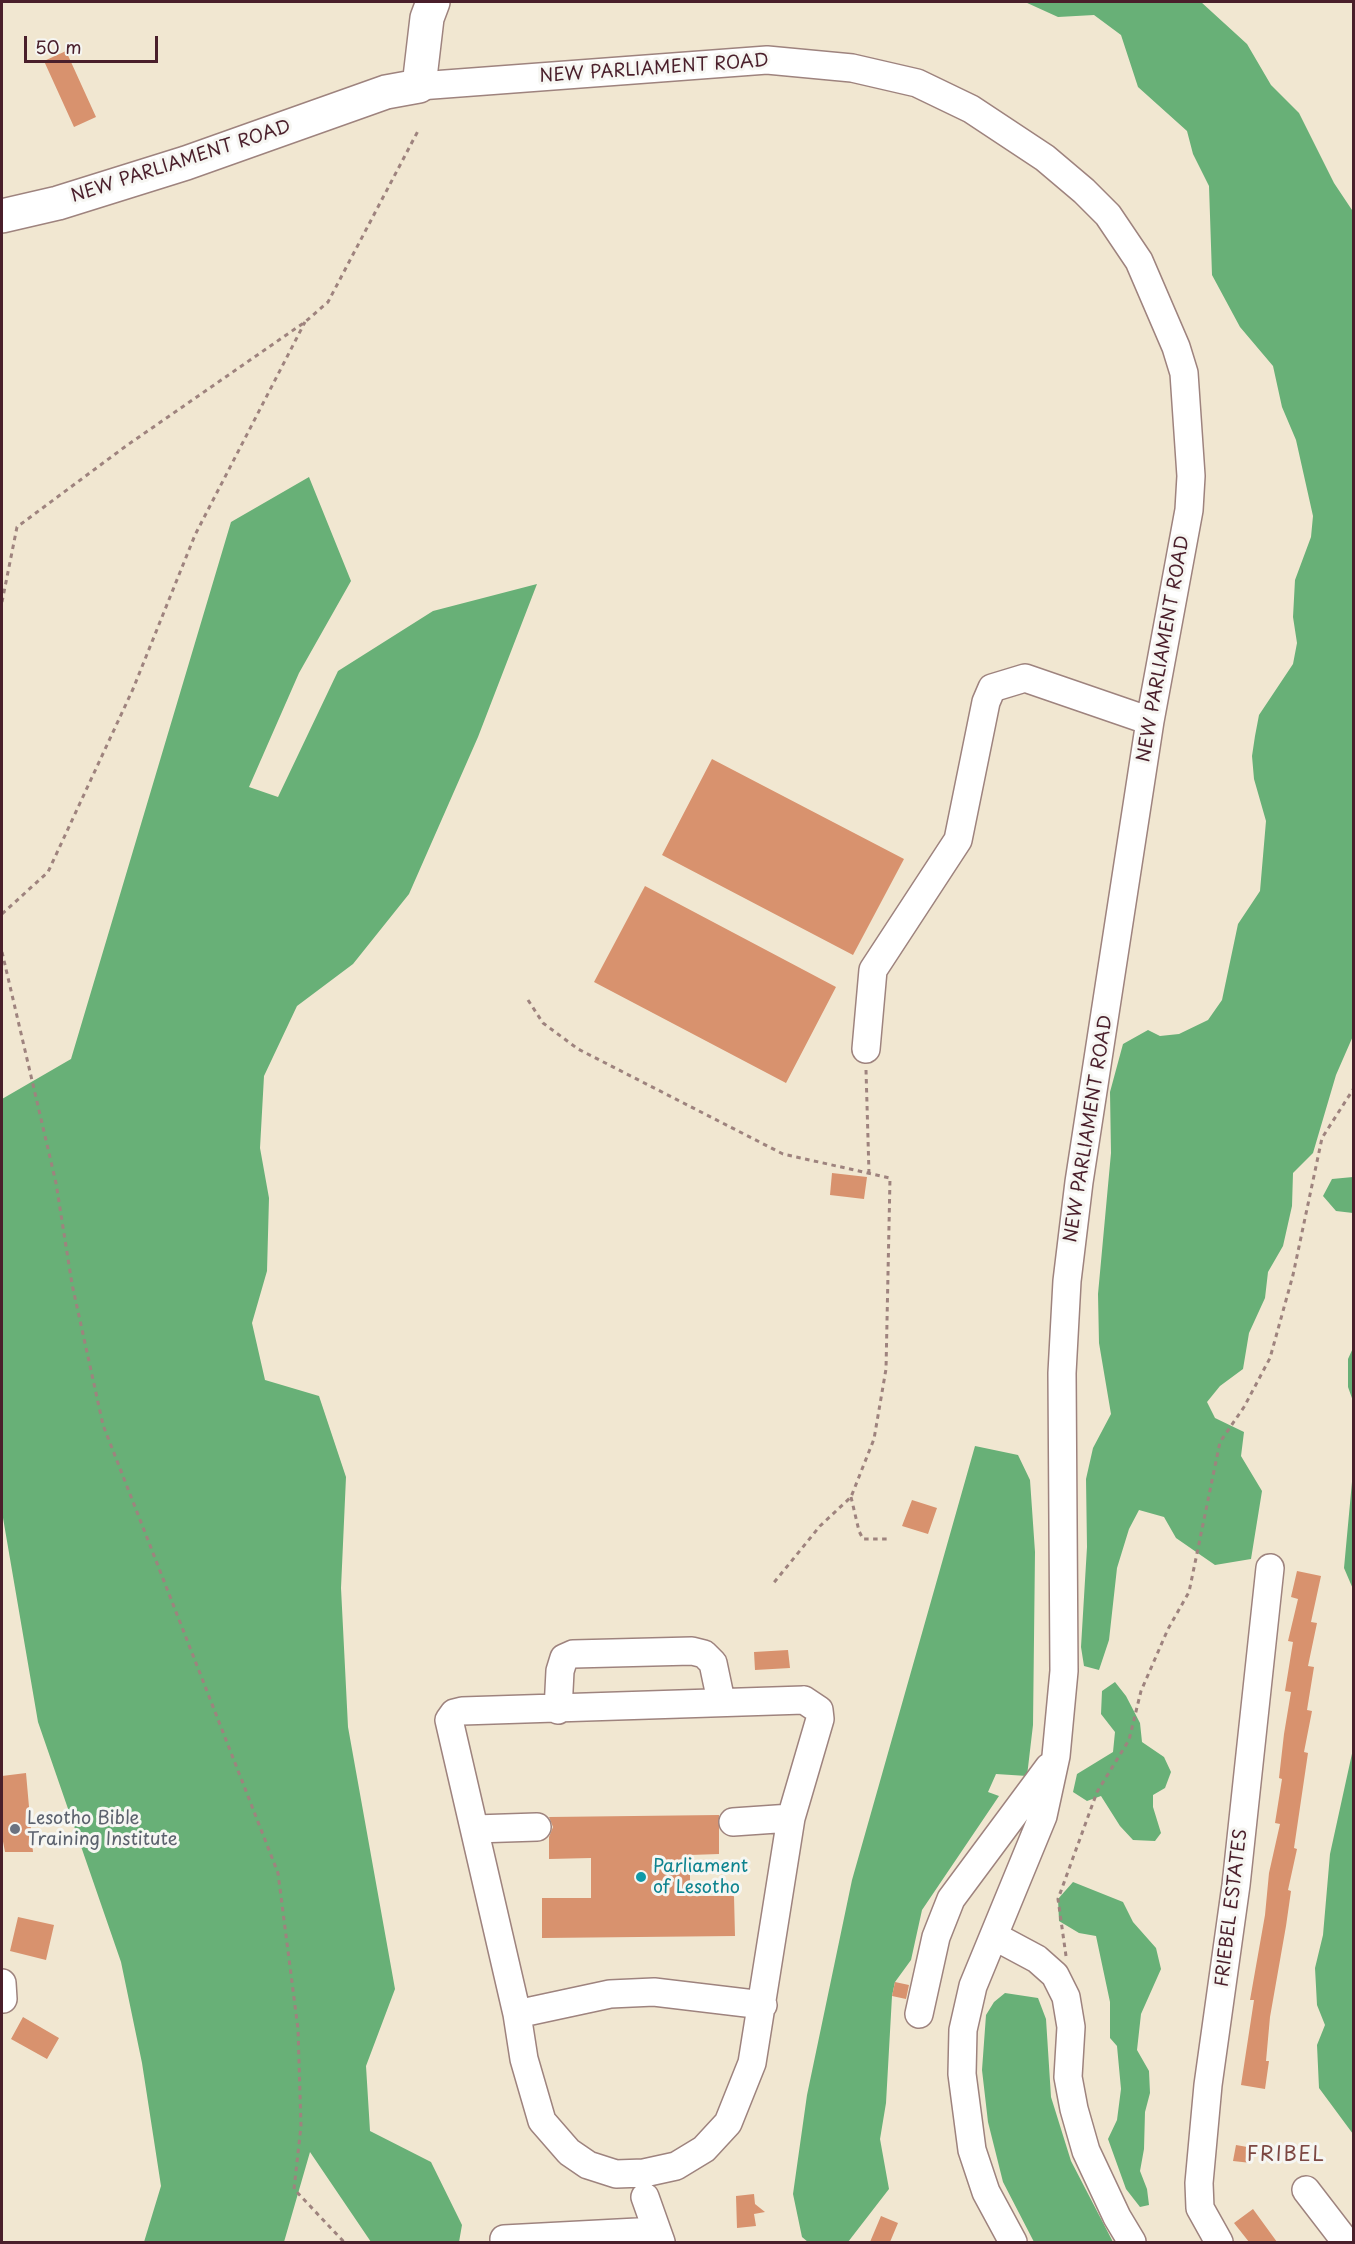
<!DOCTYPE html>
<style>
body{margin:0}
#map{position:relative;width:1355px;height:2244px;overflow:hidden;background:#f1e7d1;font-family:"Playpen Sans",sans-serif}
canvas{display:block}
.frame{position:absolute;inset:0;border:3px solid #4a1f2b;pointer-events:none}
.scale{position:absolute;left:24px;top:36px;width:134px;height:27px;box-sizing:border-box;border:3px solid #4a1f2b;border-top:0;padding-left:8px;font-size:18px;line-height:21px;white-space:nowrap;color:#4a1f2b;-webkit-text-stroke:4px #f6f6f2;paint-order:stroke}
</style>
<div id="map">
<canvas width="1355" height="2244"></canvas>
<div class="frame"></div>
<div class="scale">50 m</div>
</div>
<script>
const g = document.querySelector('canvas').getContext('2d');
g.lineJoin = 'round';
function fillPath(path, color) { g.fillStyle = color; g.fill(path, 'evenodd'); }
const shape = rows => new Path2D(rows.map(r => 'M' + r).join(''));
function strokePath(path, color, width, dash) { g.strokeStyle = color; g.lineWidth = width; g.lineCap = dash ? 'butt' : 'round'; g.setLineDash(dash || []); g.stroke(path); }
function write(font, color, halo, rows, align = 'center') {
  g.font = font + ' "Playpen Sans",sans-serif'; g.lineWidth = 6; g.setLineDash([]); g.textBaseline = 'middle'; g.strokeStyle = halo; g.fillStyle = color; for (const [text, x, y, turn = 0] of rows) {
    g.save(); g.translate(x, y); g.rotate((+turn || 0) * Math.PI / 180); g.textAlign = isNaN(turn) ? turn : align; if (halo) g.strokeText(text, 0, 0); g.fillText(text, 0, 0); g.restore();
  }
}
fillPath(shape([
 [1025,2,1201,2,1247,44,1271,85,1299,113,1334,183,1354,213,1353,1036,1336,1075,1313,1153,1293,1173,1292,1206,1283,1246,1268,1272,1265,1298,1249,1333,1243,1369,1220,1386,1207,1402,1215,1418,1244,1432,1241,1456,1262,1491,1251,1559,1215,1565,1176,1538,1164,1517,1139,1510,1129,1529,1117,1568,1109,1640,1099,1670,1084,1666,1081,1647,1087,1547,1086,1479,1093,1448,1111,1414,1099,1343,1098,1294,1111,1153,1110,1092,1123,1044,1148,1030,1160,1036,1179,1034,1208,1020,1222,1000,1238,924,1260,891,1266,821,1254,779,1252,756,1255,736,1259,715,1293,664,1297,643,1293,617,1295,580,1311,537,1313,516,1296,440,1282,407,1273,366,1240,327,1212,275,1209,186,1193,154,1187,131,1138,87,1121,35,1094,15,1058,17],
 [309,477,351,581,299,673,249,787,278,797,338,671,433,611,537,584,478,737,409,894,353,964,297,1006,264,1076,260,1148,269,1198,267,1271,252,1323,265,1380,319,1396,346,1477,341,1588,348,1727,395,1989,366,2066,370,2131,431,2162,462,2225,459,2242,371,2242,310,2152,284,2242,144,2242,161,2186,142,2063,121,1962,38,1722,2,1512,2,1099,71,1059,231,522],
 [1353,1177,1353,1213,1336,1211,1323,1196,1332,1179],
 [1353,1348,1353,1401,1348,1387,1348,1359],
 [975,1446,1018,1455,1030,1480,1035,1552,1033,1725,1027,1776,996,1774,988,1792,999,1796,922,1910,911,1960,895,1982,892,1996,886,2103,880,2139,889,2189,848,2242,808,2242,802,2237,793,2194,807,2095,852,1880],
 [1353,1471,1354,1589,1353,1589,1344,1568],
 [1115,1682,1126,1696,1140,1723,1142,1742,1164,1757,1171,1772,1165,1788,1153,1795,1153,1807,1161,1833,1155,1841,1133,1840,1120,1826,1101,1796,1087,1801,1073,1792,1077,1774,1113,1752,1115,1732,1101,1714,1102,1691],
 [1353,1749,1354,2134,1353,2134,1319,2088,1317,2045,1325,2025,1317,2005,1315,1968,1323,1935,1330,1854],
 [1073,1882,1123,1902,1133,1922,1156,1948,1161,1969,1141,2014,1137,2050,1149,2071,1150,2093,1145,2112,1144,2149,1140,2171,1147,2189,1149,2205,1140,2207,1126,2189,1108,2139,1117,2120,1121,2089,1117,2046,1110,2038,1110,2002,1096,1936,1079,1933,1059,1921,1058,1899],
 [1005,1993,1038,1998,1046,2019,1051,2097,1071,2161,1113,2242,1034,2242,1003,2182,988,2122,982,2070,986,2015,994,2002]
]), '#68b077');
fillPath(shape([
 [66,51,96,117,74,127,44,61],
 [712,759,904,859,853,955,662,855],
 [645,886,836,987,786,1083,594,982],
 [832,1173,867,1177,864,1199,830,1195],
 [912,1500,937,1508,928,1534,902,1526],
 [1297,1571,1321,1576,1311,1622,1317,1623,1308,1666,1314,1667,1307,1710,1312,1711,1304,1752,1308,1753,1294,1848,1297,1849,1288,1890,1291,1891,1286,1926,1270,2017,1266,2061,1269,2061,1265,2089,1241,2085,1254,2000,1250,2000,1265,1915,1269,1873,1280,1824,1275,1823,1282,1779,1279,1778,1284,1734,1291,1692,1285,1691,1293,1642,1288,1641,1298,1599,1291,1597],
 [788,1650,790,1668,755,1670,754,1652],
 [26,1773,33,1852,5,1852,2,1836,2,1776],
 [719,1815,719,1854,690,1855,690,1896,734,1896,735,1936,542,1938,542,1898,591,1898,591,1858,549,1859,549,1837,553,1827,549,1817],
 [18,1917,54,1925,46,1960,10,1951],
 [895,1982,909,1985,906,1999,892,1996],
 [23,2017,59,2038,47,2059,11,2039],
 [1236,2145,1253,2148,1251,2163,1233,2161],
 [754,2194,755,2204,765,2212,754,2214,756,2226,737,2228,736,2196],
 [1253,2209,1277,2242,1249,2242,1234,2223],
 [881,2216,898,2223,890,2242,870,2242]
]), '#d8926e');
const minor = shape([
 [419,86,767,60,852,68,917,83,971,109,1045,158,1084,191,1108,215,1139,261,1176,347,1184,373,1191,476,1189,510,1150,721,1079,1182,1067,1281,1062,1373,1064,1671,1056,1756,1043,1816,973,1986,963,2030,962,2074,972,2150,986,2192,1013,2242],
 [866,1049,873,970,958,840,986,702,992,688,1025,678,1150,721],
 [804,1700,819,1710,820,1719,791,1818,752,2063,728,2123,704,2149,676,2166,644,2173,616,2174,588,2165,569,2152,542,2121,524,2059,517,2014,449,1720,454,1713,462,1711,804,1700],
 [558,1710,560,1671,564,1658,573,1654,692,1651,704,1654,713,1663,721,1701],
 [733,1822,791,1818],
 [475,1829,537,1827],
 [994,1936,1037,1959,1055,1975,1066,1997,1071,2027,1068,2077,1074,2109,1086,2151,1117,2217,1132,2242],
 [2,1983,3,1999],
 [517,2014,610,1994,654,1992,763,2005],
 [919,2014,936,1937,951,1899,1049,1767],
 [1306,2190,1346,2242],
 [645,2197,661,2242],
 [505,2242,504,2239,656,2231],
 [1219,2242,1200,2208,1199,2183,1208,2085,1236,1885,1270,1568]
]);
const major = shape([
 [2,216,58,203,186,163,386,92,419,86,427,18,433,2]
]);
strokePath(minor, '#9e837e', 30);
strokePath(major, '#9e837e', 36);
strokePath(shape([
 [2,602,17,527,126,446,305,322,328,302,419,129],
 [2,914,48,872,133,689,195,535,305,322],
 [2,952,56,1183,72,1284,103,1425,278,1873,298,2029,301,2126,294,2189,344,2242],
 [528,1000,543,1023,578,1049,783,1154,890,1178,886,1369,874,1439,851,1497,820,1526,772,1585],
 [866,1070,869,1173],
 [851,1497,859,1531,863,1539,890,1539],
 [1066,1956,1058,1899,1097,1792,1129,1740,1141,1691,1168,1629,1189,1592,1220,1442,1244,1407,1270,1358,1293,1275,1322,1138,1354,1088]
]), '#9e837e', 3, [4.5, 4.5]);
strokePath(minor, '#fff', 27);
strokePath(major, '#fff', 33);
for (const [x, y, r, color] of [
 [15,1829,6,"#6b7280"],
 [641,1877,6,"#0f9aa8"]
]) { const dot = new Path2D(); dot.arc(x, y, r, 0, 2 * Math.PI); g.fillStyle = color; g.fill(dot); strokePath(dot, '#f6f6f2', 2); }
write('18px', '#4a1f2b', '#f6f6f2', [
 ["NEW PARLIAMENT ROAD",654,69,-4],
 ["NEW PARLIAMENT ROAD",181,162,-18],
 ["NEW PARLIAMENT ROAD",1164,649,-80],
 ["NEW PARLIAMENT ROAD",1089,1129,-81],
 ["FRIEBEL ESTATES",1232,1908,-83]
]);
write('18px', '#5b616d', '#f6f6f2', [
 ["Lesotho Bible",27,1819],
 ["Training Institute",27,1840]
], 'left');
write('18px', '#0d838f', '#f6f6f2', [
 ["Parliament",653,1867],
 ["of Lesotho",653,1888]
], 'left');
g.letterSpacing = '1.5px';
write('20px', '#7c4742', '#f6f6f2', [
 ["FRIBEL",1286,2155]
]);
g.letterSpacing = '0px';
</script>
